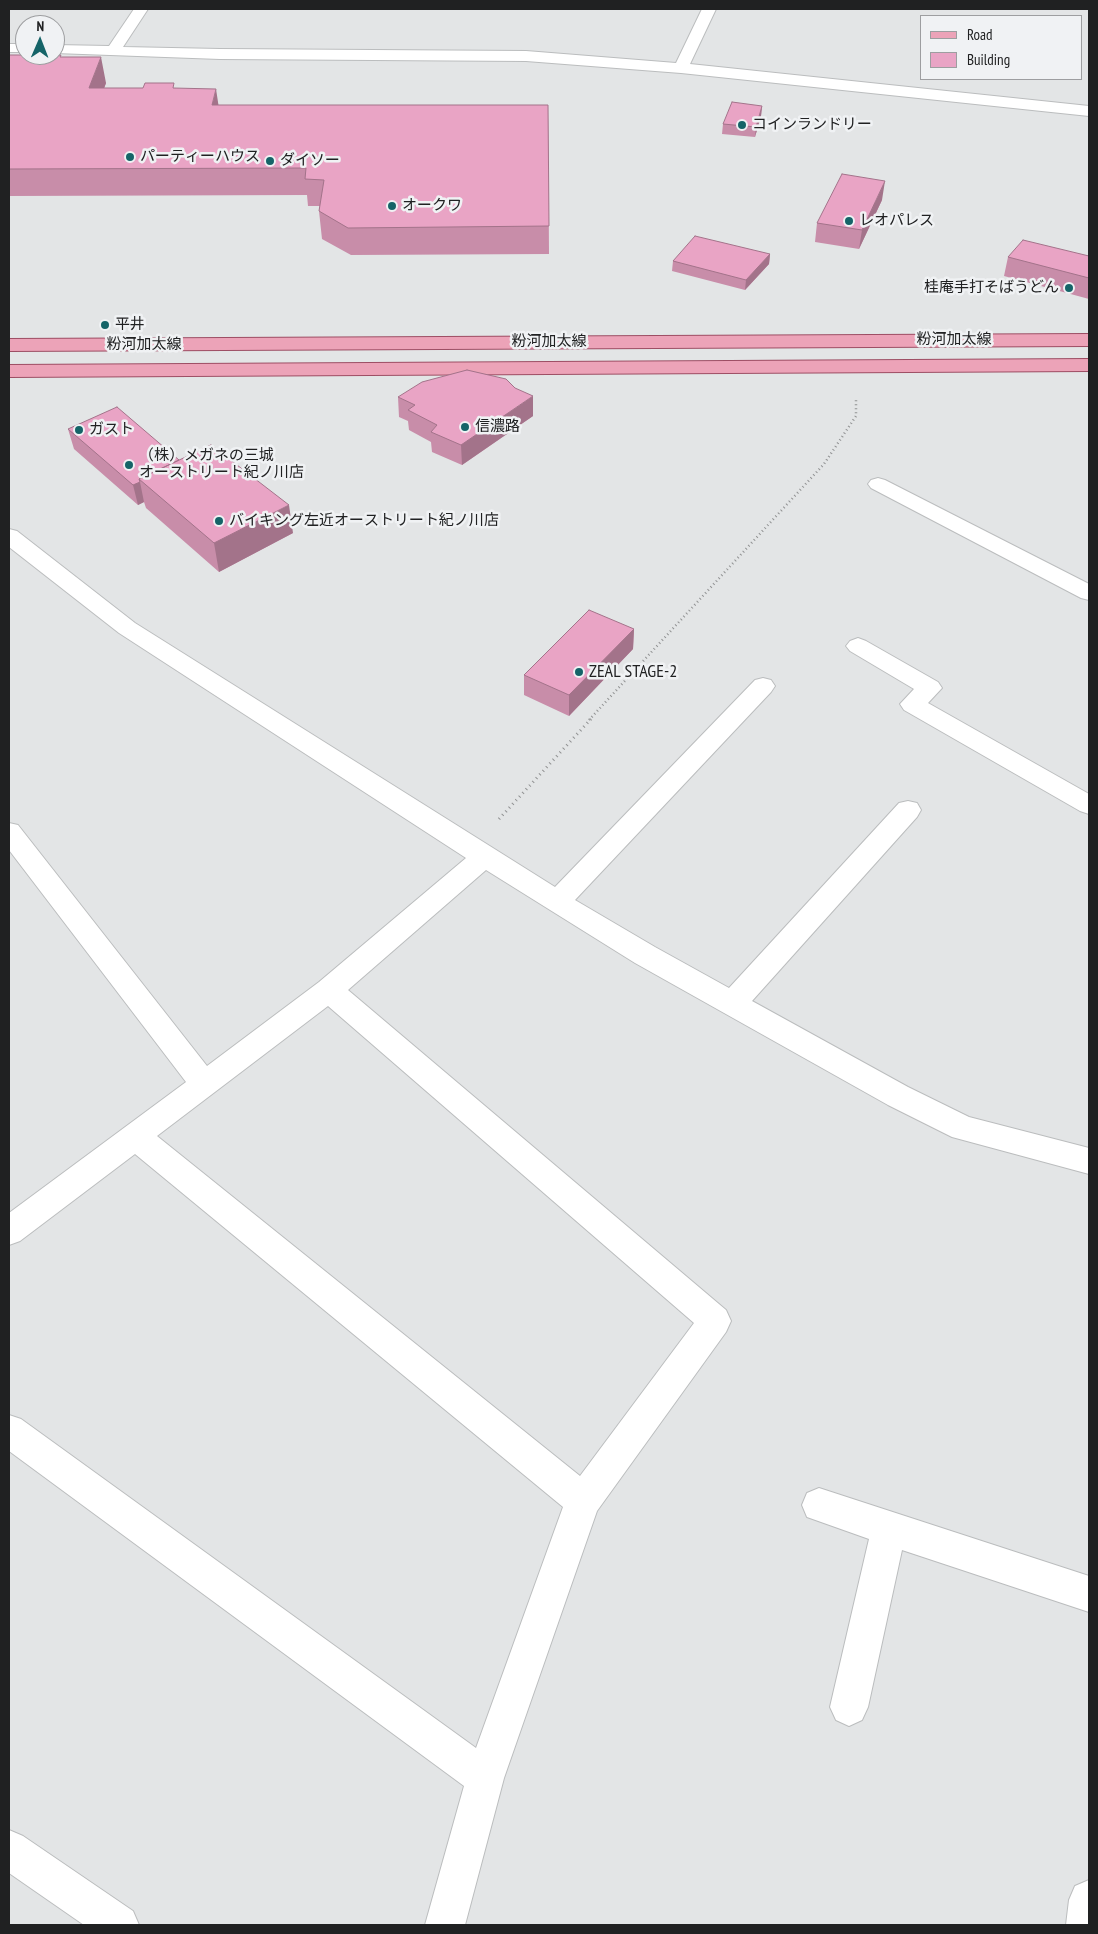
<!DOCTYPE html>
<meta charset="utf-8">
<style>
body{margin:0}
#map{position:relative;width:1098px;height:1934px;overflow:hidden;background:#e3e5e6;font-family:"PT Sans Narrow",sans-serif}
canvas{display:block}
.frame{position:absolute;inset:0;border:10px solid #202122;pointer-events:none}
.legend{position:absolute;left:920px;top:15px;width:162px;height:65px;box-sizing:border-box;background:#f0f2f4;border:1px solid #9d9ea0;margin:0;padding:6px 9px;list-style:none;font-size:15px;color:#202122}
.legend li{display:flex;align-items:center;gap:10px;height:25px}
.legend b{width:25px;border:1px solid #9d9ea0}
.north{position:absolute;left:15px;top:15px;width:50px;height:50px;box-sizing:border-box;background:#f0f2f4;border:1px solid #9d9ea0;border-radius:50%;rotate:1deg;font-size:14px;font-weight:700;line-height:20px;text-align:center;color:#202122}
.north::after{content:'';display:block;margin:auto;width:18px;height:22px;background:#156468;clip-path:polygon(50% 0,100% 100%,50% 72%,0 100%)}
</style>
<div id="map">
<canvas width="1098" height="1934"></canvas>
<div class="frame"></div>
<ul class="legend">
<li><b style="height:6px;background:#eca3b8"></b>Road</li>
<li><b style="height:14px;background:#e9a4c5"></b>Building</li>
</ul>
<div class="north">N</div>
</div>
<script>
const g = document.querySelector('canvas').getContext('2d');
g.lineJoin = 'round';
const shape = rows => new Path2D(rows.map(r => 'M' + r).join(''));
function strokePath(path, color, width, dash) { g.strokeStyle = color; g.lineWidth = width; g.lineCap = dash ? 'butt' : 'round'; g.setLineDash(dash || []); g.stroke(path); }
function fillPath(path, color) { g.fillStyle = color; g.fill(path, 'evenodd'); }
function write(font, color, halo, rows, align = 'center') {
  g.font = font + ' "PT Sans Narrow","Noto Sans JP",sans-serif'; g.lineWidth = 5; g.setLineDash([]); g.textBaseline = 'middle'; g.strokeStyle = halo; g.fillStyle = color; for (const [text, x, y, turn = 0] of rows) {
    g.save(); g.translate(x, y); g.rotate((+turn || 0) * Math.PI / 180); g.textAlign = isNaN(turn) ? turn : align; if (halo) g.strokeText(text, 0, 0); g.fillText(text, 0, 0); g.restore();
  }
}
const minor = shape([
 [134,9,148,9,123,47,220,49,526,51,676,63,702,9,716,9,690,64,1089,106,1089,116,681,73,526,61,220,59,55,53,55,45,109,46,134,9],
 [9,44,25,44,25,52,9,52,9,44],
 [878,478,885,480,1089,584,1089,600,1081,598,871,488,868,484,871,480,878,478],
 [9,529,17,531,135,623,555,887,755,680,763,678,771,680,775,686,771,692,575,900,655,947,729,988,899,803,908,801,917,803,921,810,917,817,752,1001,908,1087,969,1117,1089,1148,1089,1174,952,1137,888,1105,635,963,486,870,348,990,726,1310,731,1321,726,1332,597,1511,504,1778,465,1925,425,1925,464,1786,9,1451,9,1415,21,1419,476,1748,563,1507,135,1154,20,1241,9,1245,9,1213,186,1082,9,850,9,823,18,825,207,1066,319,982,466,858,119,633,9,547,9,529],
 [328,1006,694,1323,580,1476,157,1136,328,1006],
 [858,638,866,641,938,682,942,688,928,703,1089,794,1089,814,1080,811,904,710,900,704,914,689,850,651,846,646,850,641,858,638],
 [819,1488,1089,1576,1089,1612,902,1550,868,1707,862,1720,849,1726,836,1720,830,1707,869,1539,807,1517,802,1505,807,1493,819,1488],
 [9,1830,23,1836,133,1911,139,1925,84,1925,9,1873,9,1830],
 [1089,1880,1089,1925,1066,1925,1069,1900,1075,1886,1089,1880]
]);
const major = shape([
 [1089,334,1089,346,9,351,9,339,1089,334],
 [1089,359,1089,371,9,377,9,365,1089,359]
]);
strokePath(minor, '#bbbdbe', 2);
strokePath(major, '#9d4e64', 2);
strokePath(shape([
 [589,720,824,464,856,416,856,399]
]), '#919293', 2.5, [1, 3]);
strokePath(shape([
 [499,819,591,719]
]), '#919293', 3, [1, 4]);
fillPath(minor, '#fff');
fillPath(major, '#eca3b8');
fillPath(shape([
 [9,55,62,57,106,83,104,88,175,88,218,105,548,105,549,254,351,255,322,239,319,211,320,206,308,206,307,195,9,196],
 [762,106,761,116,755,137,722,134,723,124],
 [882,200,859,249,815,242,817,223],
 [770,254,769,264,745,290,672,271,673,261],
 [1089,256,1089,299,1004,276,1008,257],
 [398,397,533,416,462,465,432,452,431,442,409,430,408,421,399,417],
 [68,429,179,460,293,533,219,572,146,508,144,502,138,505,74,449],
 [634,629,633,649,569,716,524,695,524,675]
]), '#c88da9');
fillPath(shape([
 [101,57,106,83,95,114,89,88],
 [216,89,220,115,212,105],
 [762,106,761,116,755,137,756,127],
 [885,181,882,200,859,249,862,230],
 [770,254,769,264,745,290,746,280],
 [533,396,533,416,462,465,461,445],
 [140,482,144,502,138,505,133,485],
 [289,505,293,533,219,572,214,543],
 [634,629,633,649,569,716,569,695]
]), '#a3738a');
const building = shape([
 [9,55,61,55,60,57,101,57,89,88,143,88,145,83,174,83,173,88,216,89,212,105,548,105,549,226,348,228,319,211,324,180,305,179,306,168,9,169,9,55],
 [732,102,762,106,756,127,723,124,732,102],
 [842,174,885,181,862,230,817,223,842,174],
 [695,236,770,254,746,280,673,261,695,236],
 [1023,240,1089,256,1089,278,1008,257,1023,240],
 [467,370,506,379,515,388,533,396,461,445,431,432,437,425,408,410,415,405,398,397,422,382,467,370],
 [117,407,179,460,139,479,140,482,133,485,68,429,117,407],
 [211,445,289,505,214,543,139,479,211,445],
 [589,610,634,629,569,695,524,675,589,610]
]);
fillPath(building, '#e9a4c5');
strokePath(building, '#a3738a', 1);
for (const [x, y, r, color] of [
 [742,125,5,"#156468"],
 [130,157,5,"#156468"],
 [270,161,5,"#156468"],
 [392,206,5,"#156468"],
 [849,221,5,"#156468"],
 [1069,288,5,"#156468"],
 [105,325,5,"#156468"],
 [465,427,5,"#156468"],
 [79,430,5,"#156468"],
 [129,465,5,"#156468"],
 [219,521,5,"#156468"],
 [579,672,5,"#156468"]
]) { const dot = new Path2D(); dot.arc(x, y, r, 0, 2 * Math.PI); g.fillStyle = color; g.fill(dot); strokePath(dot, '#f0f2f4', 2); }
write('15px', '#202122', '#f0f2f4', [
 ["コインランドリー",752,125],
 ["パーティーハウス",140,157],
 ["ダイソー",280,161],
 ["オークワ",402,206],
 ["レオパレス",859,221],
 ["桂庵手打そばうどん",1059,288,"right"],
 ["平井",115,325],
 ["信濃路",475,427],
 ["ガスト",89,430],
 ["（株）メガネの三城",139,456],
 ["オーストリート紀ノ川店",139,473],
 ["バイキング左近オーストリート紀ノ川店",229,521]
], 'left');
write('15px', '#202122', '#f0f2f4', [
 ["粉河加太線",954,340],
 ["粉河加太線",549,342],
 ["粉河加太線",144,345]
]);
write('18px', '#202122', '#f0f2f4', [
 ["ZEAL STAGE-2",589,672]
], 'left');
</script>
